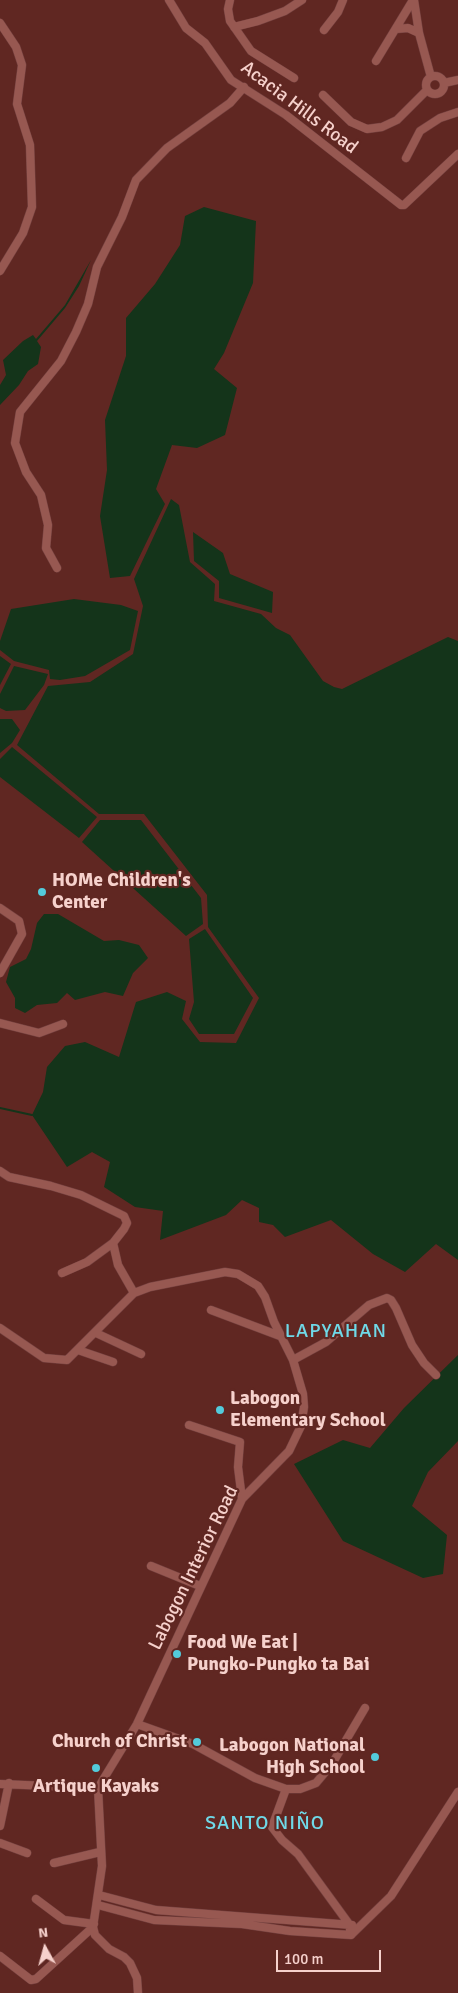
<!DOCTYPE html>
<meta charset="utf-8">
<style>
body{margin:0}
#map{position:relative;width:458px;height:1993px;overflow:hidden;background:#602722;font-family:Signika,sans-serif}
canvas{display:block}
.north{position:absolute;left:20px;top:1923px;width:50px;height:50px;-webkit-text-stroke:4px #602722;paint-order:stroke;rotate:353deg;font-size:14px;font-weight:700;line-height:20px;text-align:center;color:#f6d1cc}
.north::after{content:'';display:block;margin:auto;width:18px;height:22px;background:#f6d1cc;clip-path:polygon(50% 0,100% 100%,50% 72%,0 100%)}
.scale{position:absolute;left:276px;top:1950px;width:105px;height:22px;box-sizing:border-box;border:2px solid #f6d1cc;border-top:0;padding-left:6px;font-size:15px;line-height:18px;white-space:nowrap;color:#f6d1cc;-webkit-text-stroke:4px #602722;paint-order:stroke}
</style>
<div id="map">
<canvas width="458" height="1993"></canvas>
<div class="north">N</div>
<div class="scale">100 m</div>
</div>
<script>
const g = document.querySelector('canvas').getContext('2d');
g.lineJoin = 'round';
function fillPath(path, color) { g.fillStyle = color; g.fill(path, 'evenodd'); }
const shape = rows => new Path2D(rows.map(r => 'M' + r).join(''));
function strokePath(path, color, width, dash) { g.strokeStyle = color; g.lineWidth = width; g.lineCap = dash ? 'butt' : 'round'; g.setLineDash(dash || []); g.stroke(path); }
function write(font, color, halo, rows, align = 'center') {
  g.font = font + ' Signika,sans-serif'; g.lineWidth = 4.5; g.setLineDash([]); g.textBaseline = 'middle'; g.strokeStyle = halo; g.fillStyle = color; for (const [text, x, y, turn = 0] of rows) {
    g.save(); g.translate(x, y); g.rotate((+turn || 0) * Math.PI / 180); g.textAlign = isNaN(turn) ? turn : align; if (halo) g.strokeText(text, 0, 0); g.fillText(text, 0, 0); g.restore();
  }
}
fillPath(shape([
 [204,207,256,221,253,283,224,353,214,369,237,388,225,435,197,448,172,445,156,489,165,504,130,576,110,578,100,516,107,470,105,420,126,356,126,318,155,284,180,245,185,216],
 [91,260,79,286,65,308,37,341,41,347,38,364,28,371,19,385,0,405,0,385,6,375,3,360,23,341,33,335,36,339,65,305],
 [171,499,179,505,190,562,215,584,214,601,261,614,276,628,290,635,323,681,334,687,342,689,448,637,458,641,458,1260,436,1244,405,1272,373,1254,331,1220,285,1237,273,1225,259,1222,259,1208,242,1200,226,1215,160,1240,163,1211,135,1207,104,1187,110,1162,92,1152,67,1167,32,1115,43,1092,47,1067,65,1046,85,1042,119,1057,136,1002,167,992,186,1001,182,1019,200,1042,236,1043,259,998,208,927,207,895,144,814,99,814,17,745,48,686,90,682,133,654,143,606,134,579],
 [193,532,223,553,230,574,273,592,272,613,219,598,219,581,194,561],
 [74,599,121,605,138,611,130,650,85,676,60,680,50,679,49,670,14,661,0,650,0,641,11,609],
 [0,656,11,664,0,685],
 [14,666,48,674,44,685,25,710,6,711,0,708,0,694],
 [0,719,12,719,20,730,12,743,0,753],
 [12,747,97,817,79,838,0,777,0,759],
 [100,820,141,820,201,898,203,924,186,936,82,842],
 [44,914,58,914,104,941,119,940,139,945,148,958,133,973,123,996,105,992,75,1000,67,993,57,1003,37,1005,25,1013,15,1008,15,998,6,982,10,967,26,959,31,949,37,923],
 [205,929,253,998,234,1034,199,1034,189,1019,194,1002,189,939],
 [458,1355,458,1441,428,1472,412,1506,447,1535,443,1574,423,1578,343,1541,294,1464,343,1440,370,1448,404,1408]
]), '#14341a');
strokePath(shape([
 [0,1108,32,1115]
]), '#14341a', 2);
const minor = shape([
 [169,0,186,28,205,43,231,80,286,115,401,205,404,205,458,154],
 [230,0,228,9,230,21,251,51,294,78],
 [414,0,419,33,431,77],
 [0,23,16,47,22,65,17,104,30,145,32,207,23,233,0,271],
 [234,27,258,21,285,11,302,0],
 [396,29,408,28,419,33],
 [324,30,338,12,343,0],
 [376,61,413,0],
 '426 85a9 9 0 1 1 18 0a9 9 0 1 1-18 0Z',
 [444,83,458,80],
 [323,95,351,122,367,129,382,127,397,120,427,90],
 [406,158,420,131,440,118,458,112],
 [57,568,46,548,48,525,41,495,26,472,15,443,20,412,61,361,76,332,88,304,97,267,122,217,136,180,167,148,230,103,244,87],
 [0,908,19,921,22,934,0,973],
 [0,1023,39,1033,63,1024],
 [0,1171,9,1177,51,1186,81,1195,124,1216,127,1223,124,1229,113,1243,118,1265,134,1293],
 [62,1273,87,1262,113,1243],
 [211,1310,280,1336],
 [0,1328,44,1358,67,1360,134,1293,150,1287,225,1272,238,1274,258,1286,265,1297,274,1322,293,1360,303,1394,304,1407,301,1426,289,1451,242,1499,137,1724,98,1788],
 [96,1333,141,1354],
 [78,1350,113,1362],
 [293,1360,326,1342,369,1305,387,1298,391,1300,396,1308,412,1345,424,1363,436,1375],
 [189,1425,240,1442,238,1467,242,1499],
 [151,1566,200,1586],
 [137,1724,193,1744,255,1778,286,1789,272,1827,282,1840,298,1854,349,1924,351,1935],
 [0,1784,98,1788],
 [98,1788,102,1866,93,1927,95,1935,109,1949,124,1957,130,1963,137,1978,138,1993],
 [286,1789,300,1789,316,1783,332,1764,365,1708],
 [0,1826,9,1783],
 [0,1843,27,1853],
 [54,1863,100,1852],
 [99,1895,156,1910,352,1925],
 [36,1899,64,1920,94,1924],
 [98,1905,154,1920,242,1924,290,1931,351,1935,391,1896,458,1792],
 [0,1956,31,1980,36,1979,93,1927]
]);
strokePath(minor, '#754240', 9);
strokePath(minor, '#975851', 8);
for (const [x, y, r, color] of [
 [42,892,5,"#53cbdb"],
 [220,1410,5,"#53cbdb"],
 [177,1654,5,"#53cbdb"],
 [197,1742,5,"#53cbdb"],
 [375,1757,5,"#53cbdb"],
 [96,1768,5,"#53cbdb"]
]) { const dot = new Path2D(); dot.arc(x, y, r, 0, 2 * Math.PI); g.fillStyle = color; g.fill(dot); strokePath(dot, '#602722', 2); }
write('19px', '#f6d1cc', '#602722', [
 ["Acacia Hills Road",299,108,37],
 ["Labogon Interior Road",194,1568,-64]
]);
write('bold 19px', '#f6d1cc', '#602722', [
 ["HOMe Children's",52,881],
 ["Center",52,903],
 ["Labogon",230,1399],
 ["Elementary School",230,1421],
 ["Food We Eat |",187,1643],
 ["Pungko-Pungko ta Bai",187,1665],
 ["Church of Christ",187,1742,"right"],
 ["Labogon National",365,1746,"right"],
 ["High School",365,1768,"right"],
 ["Artique Kayaks",96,1787,"center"]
], 'left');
g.letterSpacing = '1px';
write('20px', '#6fd9e8', '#602722', [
 ["LAPYAHAN",336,1332],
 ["SANTO NIÑO",265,1824]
]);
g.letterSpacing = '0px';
</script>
